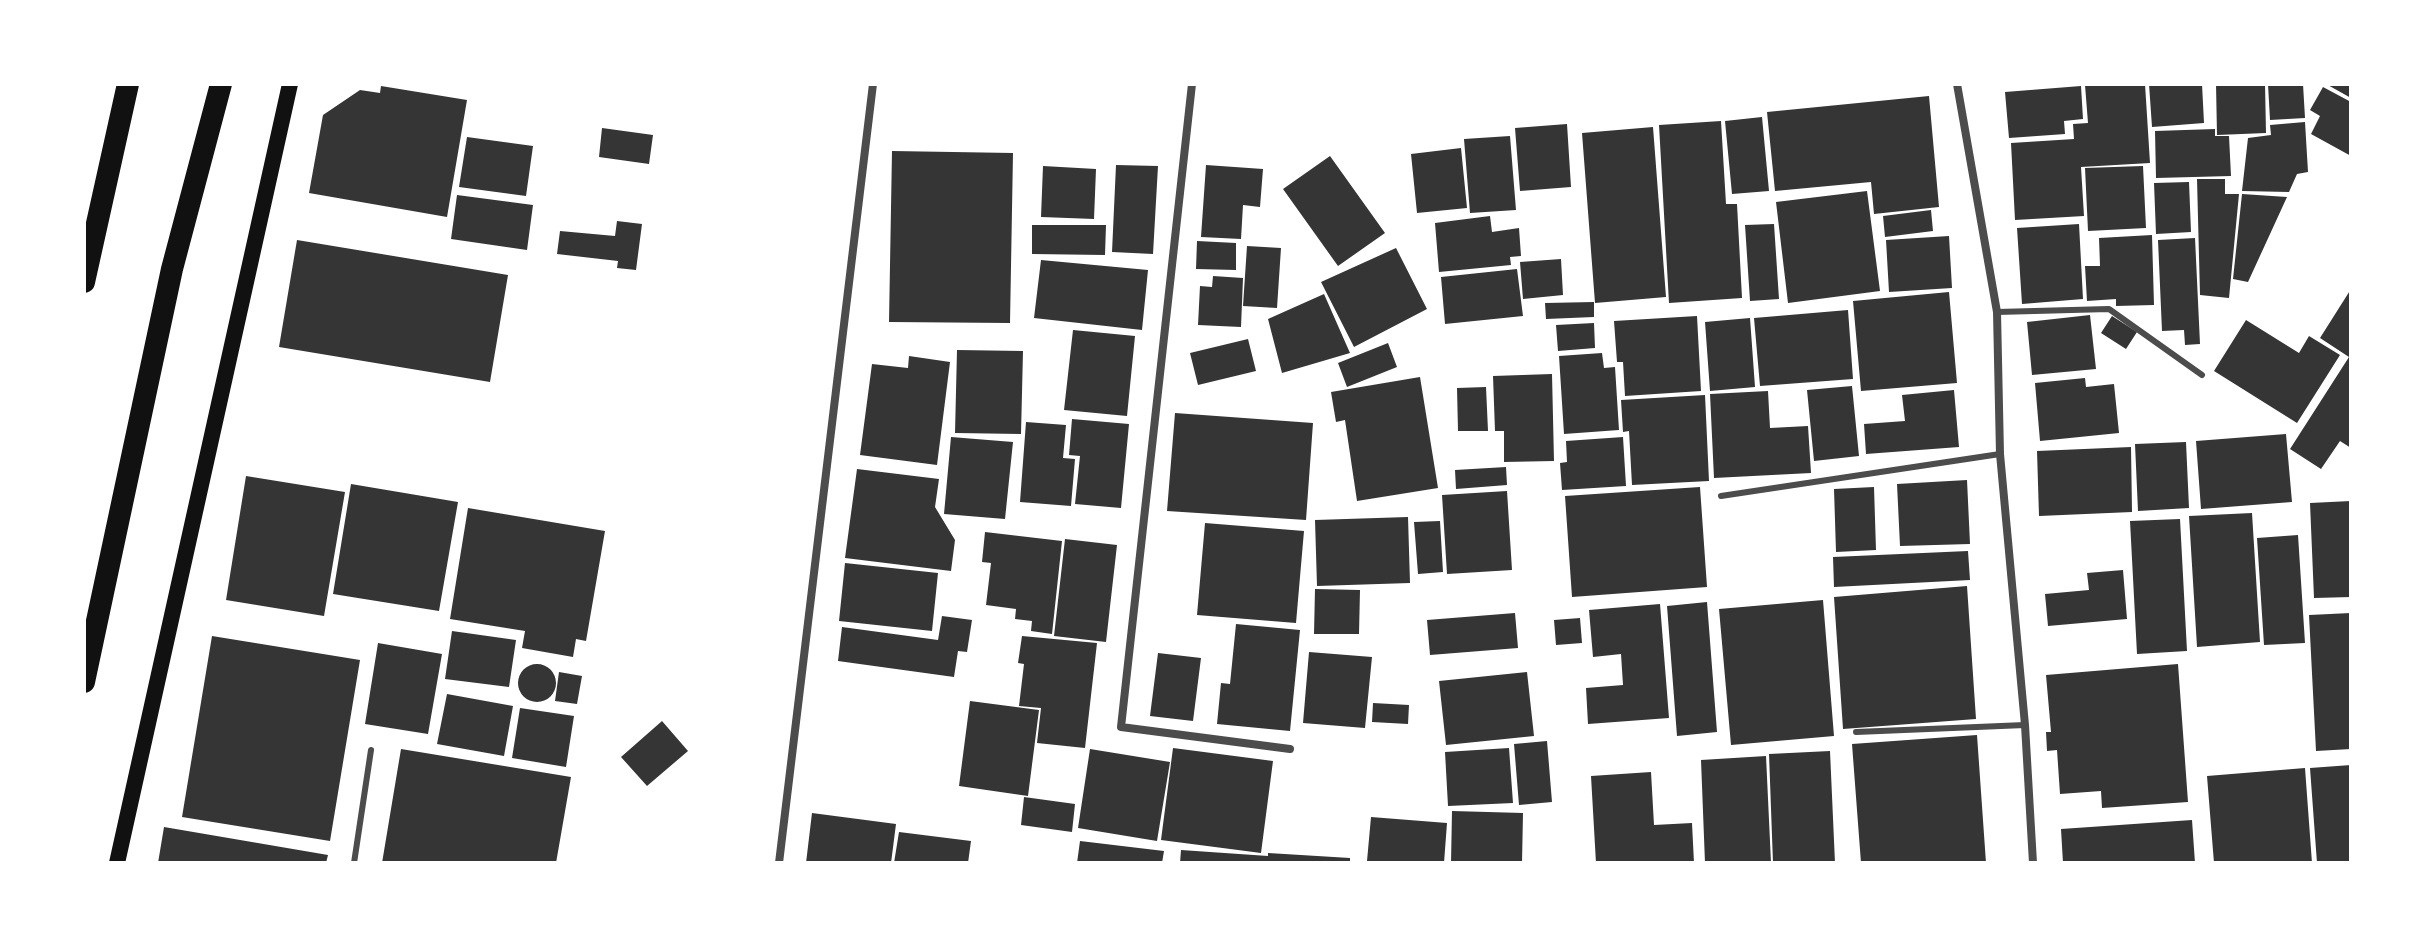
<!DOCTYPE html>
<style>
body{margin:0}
#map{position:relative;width:2435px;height:947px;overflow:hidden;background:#fff;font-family:Figtree,sans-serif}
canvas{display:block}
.frame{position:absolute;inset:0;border:86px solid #fff;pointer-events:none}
</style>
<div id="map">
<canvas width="2435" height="947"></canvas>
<div class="frame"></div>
</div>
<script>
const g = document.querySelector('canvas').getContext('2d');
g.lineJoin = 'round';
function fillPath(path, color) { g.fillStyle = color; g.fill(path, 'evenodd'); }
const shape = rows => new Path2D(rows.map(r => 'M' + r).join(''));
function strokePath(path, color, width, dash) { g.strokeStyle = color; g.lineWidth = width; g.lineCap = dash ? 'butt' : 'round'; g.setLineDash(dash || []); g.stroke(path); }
fillPath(shape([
 [2145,84,2150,163,2081,167,2084,216,2015,220,2011,143,2074,139,2073,124,2088,123,2085,85],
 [2149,84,2202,84,2204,123,2152,127],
 [2216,84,2265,84,2266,133,2217,135],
 [2268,84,2303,84,2305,118,2270,120],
 [2326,84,2351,84,2351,98],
 [381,86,467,100,447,217,309,193,323,115,360,90,380,93],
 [2081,86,2083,119,2064,121,2065,134,2009,138,2005,92],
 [2323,87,2351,102,2351,156,2311,134,2320,116,2310,110],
 [1929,96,1939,207,1874,214,1871,182,1775,191,1767,112],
 [1762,117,1769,191,1732,194,1725,121],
 [1721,121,1726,204,1737,204,1742,298,1669,303,1659,125],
 [2305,122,2308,172,2297,174,2289,192,2242,191,2248,138,2271,135,2270,125],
 [1567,124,1571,187,1520,191,1515,128],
 [1653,127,1666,297,1595,303,1582,133],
 [602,128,653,135,649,164,599,157],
 [2215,129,2215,136,2229,136,2231,176,2156,178,2155,131],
 [1510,136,1516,210,1470,213,1464,139],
 [467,137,533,146,526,196,459,187],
 [1461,148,1467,208,1417,213,1411,154],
 [892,151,1013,153,1010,323,889,322],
 [1330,156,1385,233,1338,266,1283,189],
 [1116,165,1158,166,1153,254,1112,252],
 [1206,165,1263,169,1260,207,1243,205,1241,239,1201,237],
 [1043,166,1096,169,1094,219,1041,217],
 [2143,166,2146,228,2088,231,2085,168],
 [2197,179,2225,179,2225,194,2239,194,2229,298,2200,295],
 [2189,182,2191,232,2156,234,2154,183],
 [1867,191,1880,291,1788,303,1776,202],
 [2242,194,2287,197,2248,282,2233,279],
 [457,195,533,205,527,250,451,239],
 [1931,210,1933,231,1885,237,1883,216],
 [1490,216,1492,232,1519,228,1521,256,1510,257,1511,265,1439,272,1435,223],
 [617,221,642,224,636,270,617,268,618,261,557,254,560,231,615,236],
 [1774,224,1779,299,1750,301,1745,225],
 [2079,224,2083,299,2022,304,2017,228],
 [1032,225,1106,225,1105,255,1032,254],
 [2152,235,2154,305,2116,306,2116,299,2087,301,2085,266,2100,266,2099,238],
 [1949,236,1952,288,1889,292,1886,240],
 [2195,238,2200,344,2185,345,2184,330,2162,331,2158,240],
 [297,240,508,275,490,382,279,347],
 [1197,241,1236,243,1236,270,1196,269],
 [1247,246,1281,248,1277,308,1243,306],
 [1396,248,1427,309,1354,347,1321,282],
 [1561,259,1563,295,1523,299,1520,262],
 [1041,260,1148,270,1142,330,1034,318],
 [1517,269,1523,316,1445,324,1441,277],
 [1213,276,1243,278,1241,327,1198,325,1200,286,1212,287],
 [2351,289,2351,448,2340,441,2321,469,2290,449,2349,357,2320,338],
 [1949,292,1957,383,1861,391,1853,301],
 [1324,294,1350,353,1282,373,1268,319],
 [1594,302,1594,317,1546,319,1545,303],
 [1848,310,1853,379,1760,386,1754,318],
 [2090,315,2096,369,2032,375,2027,322],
 [1697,316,1701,391,1625,396,1623,362,1617,362,1614,321],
 [2112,316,2137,332,2126,349,2101,333],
 [1750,318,1755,387,1710,391,1705,322],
 [2246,320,2299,353,2309,336,2340,355,2297,423,2214,371],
 [1594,323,1595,348,1558,351,1556,325],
 [1073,330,1135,336,1127,416,1064,410],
 [1248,339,1256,371,1198,385,1190,353],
 [1388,343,1397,367,1347,387,1338,363],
 [957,350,1023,351,1021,434,955,433],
 [1602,353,1604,368,1615,367,1619,430,1564,434,1559,356],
 [909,356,950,362,937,465,860,455,872,364,908,368],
 [1552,374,1554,461,1504,462,1504,431,1495,431,1493,376],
 [1420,377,1438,488,1357,501,1345,420,1336,422,1331,392],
 [2085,378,2086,387,2114,384,2119,433,2040,441,2035,383],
 [1852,386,1859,456,1814,461,1807,390],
 [1486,387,1488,431,1458,431,1457,388],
 [1954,390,1959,447,1866,454,1864,424,1905,421,1902,395],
 [1768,391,1770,428,1808,426,1811,473,1714,478,1710,394],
 [1705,395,1709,481,1632,485,1629,431,1623,432,1621,400],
 [1175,413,1313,423,1306,520,1167,511],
 [1072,419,1129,424,1121,508,1075,504,1080,456,1069,455],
 [1026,422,1066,425,1063,458,1075,459,1071,506,1020,502],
 [2286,434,2292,502,2201,509,2196,441],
 [951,437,1013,442,1005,519,944,514],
 [1623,437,1626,486,1562,490,1560,463,1567,462,1566,441],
 [2186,442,2189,508,2138,511,2135,444],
 [2131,447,2132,512,2039,516,2037,451],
 [1506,467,1507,485,1456,489,1455,470],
 [857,469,939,479,935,507,955,540,951,571,845,558],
 [246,476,345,492,324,616,226,600],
 [1967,480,1970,544,1900,546,1897,484],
 [351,484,458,502,439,611,333,594],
 [1700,487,1707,587,1572,597,1565,496],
 [1874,487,1876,550,1836,552,1834,489],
 [1507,491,1512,570,1447,574,1442,495],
 [2351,501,2351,597,2314,598,2310,503],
 [468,508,605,531,586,641,576,639,573,657,522,648,525,631,450,619],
 [2252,513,2260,642,2197,647,2189,516],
 [1408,517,1410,583,1317,586,1315,520],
 [2180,519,2187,651,2137,654,2130,521],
 [1440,521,1443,572,1418,574,1414,522],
 [1205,523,1304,531,1296,623,1197,615],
 [985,532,1062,541,1052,634,1031,631,1032,621,1015,619,1016,609,986,605,991,563,982,562],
 [2298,535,2305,643,2264,645,2257,538],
 [1065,539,1117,545,1106,642,1054,636],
 [1968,551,1970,580,1834,587,1833,557],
 [845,563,938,573,932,631,839,621],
 [2123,570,2127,619,2048,626,2045,594,2089,590,2087,573],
 [1967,586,1976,719,1843,729,1834,597],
 [1315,589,1360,590,1359,634,1314,634],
 [1823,600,1834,736,1731,745,1719,609],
 [1707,602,1717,732,1677,736,1667,606],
 [1660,604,1669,718,1588,724,1586,688,1623,685,1621,654,1593,657,1589,610],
 [1515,613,1518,648,1430,655,1427,620],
 [2351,613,2351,749,2316,751,2309,615],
 [942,616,972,620,967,652,958,651,954,677,838,661,842,627,938,640],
 [1580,618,1582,643,1556,645,1554,620],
 [1236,624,1300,630,1290,731,1217,724,1221,683,1230,684],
 [452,631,516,640,509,687,445,679],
 [212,636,360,660,330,841,182,817],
 [1022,636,1097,643,1085,748,1037,743,1041,708,1019,706,1024,664,1018,663],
 [378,643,442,654,428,734,365,724],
 [1309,652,1372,657,1365,728,1303,723],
 [1158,653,1201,658,1193,721,1150,716],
 [2178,664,2188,802,2102,808,2101,791,2060,794,2057,750,2047,751,2046,732,2051,732,2046,675],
 '518 683a19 19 0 1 1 38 0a19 19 0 1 1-38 0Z',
 [559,672,582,676,577,704,555,701],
 [1527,672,1534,736,1446,745,1439,681],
 [447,694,513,706,504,756,437,744],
 [970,701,1039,710,1028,796,959,786],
 [1373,703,1409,705,1408,724,1372,722],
 [520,708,574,716,566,767,512,758],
 [662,721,688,751,647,786,621,757],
 [1977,735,1986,863,1861,863,1852,744],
 [1547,741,1552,802,1519,805,1514,744],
 [1173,748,1273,761,1261,853,1161,840],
 [1509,748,1513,803,1448,806,1445,752],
 [401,749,571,777,556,863,382,863],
 [1090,749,1170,762,1157,841,1078,828],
 [1830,751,1835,863,1773,863,1769,754],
 [1766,756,1771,863,1705,863,1701,760],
 [2351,765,2351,863,2317,863,2310,768],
 [2305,768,2312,863,2214,863,2207,776],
 [1651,772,1654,825,1692,823,1694,863,1596,863,1591,776],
 [1024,797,1075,804,1072,832,1021,825],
 [1452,811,1523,813,1522,863,1451,863],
 [812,813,896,824,891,863,806,863],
 [1371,817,1447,823,1444,863,1367,861],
 [2192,820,2195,863,2063,863,2061,829],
 [164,827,328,855,326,863,158,863],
 [899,832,971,841,968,863,894,863],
 [1080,841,1164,851,1162,863,1077,863],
 [1181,850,1268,856,1268,853,1350,858,1350,863,1180,863]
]), '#353535');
strokePath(shape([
 [1997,312,2109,309,2202,375],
 [1721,496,2000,454],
 [1856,732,2025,725],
 [354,863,371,750]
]), '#4c4c4c', 6);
strokePath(shape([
 [1192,84,1121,727,1290,749],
 [1957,84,1997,312,2000,454,2025,725,2033,863],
 [779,863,873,84]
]), '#4c4c4c', 8);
strokePath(shape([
 [117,863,290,84]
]), '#111', 16);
strokePath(shape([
 [84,282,128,84],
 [84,682,172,269,221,84]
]), '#111', 22);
</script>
